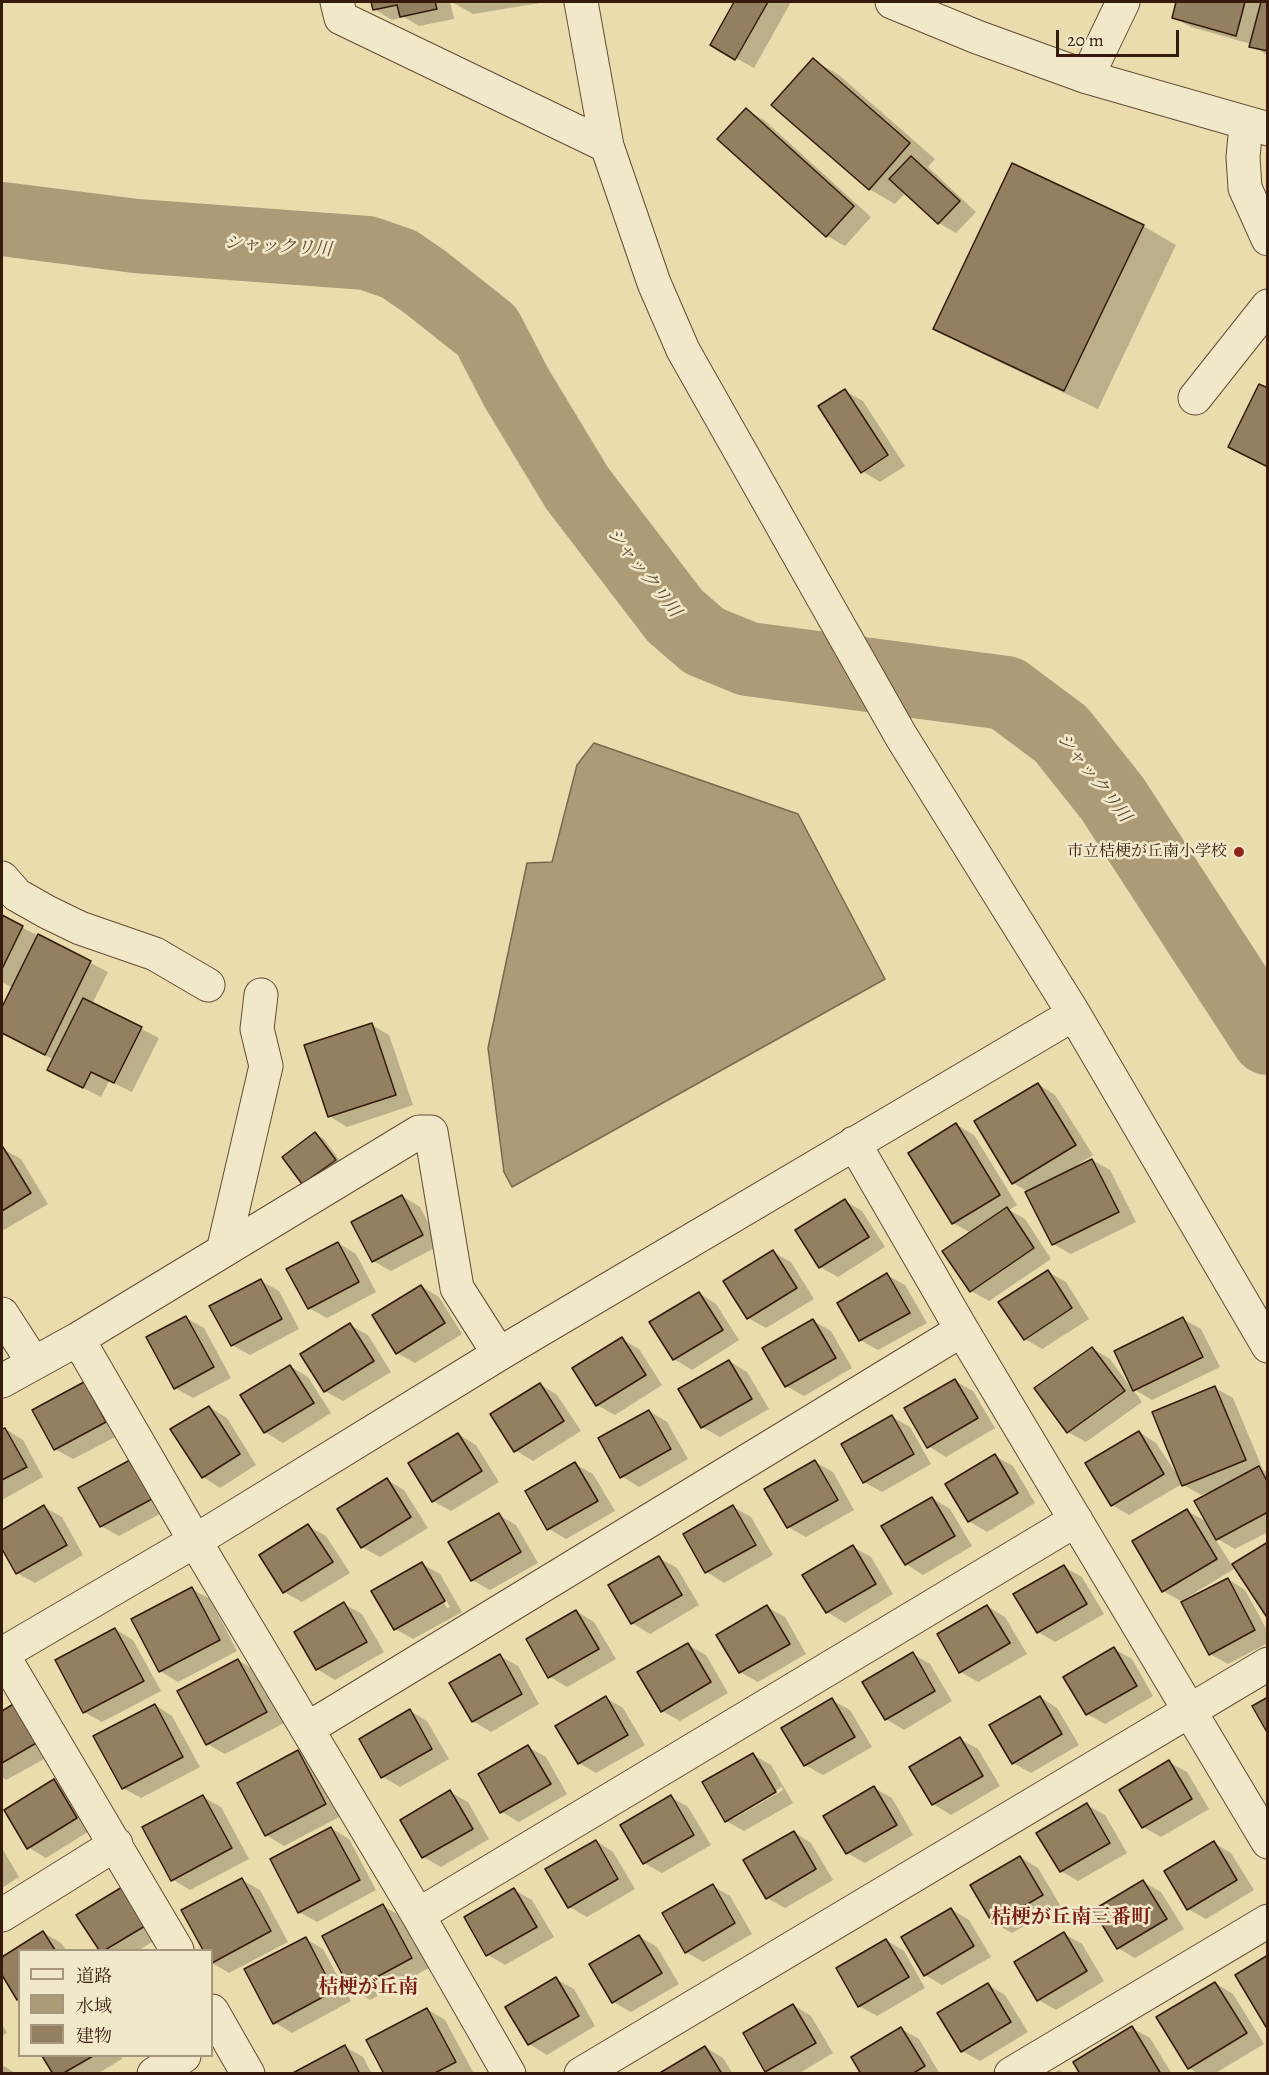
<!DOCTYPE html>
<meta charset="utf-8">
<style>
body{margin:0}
#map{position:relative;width:1269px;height:2075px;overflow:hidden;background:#eadcad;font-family:Alegreya,"Noto Serif JP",serif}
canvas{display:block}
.frame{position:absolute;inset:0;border:3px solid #361b0d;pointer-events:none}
.legend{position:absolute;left:18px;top:1949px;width:195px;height:108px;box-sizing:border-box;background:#f1e8ca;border:2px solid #a6967e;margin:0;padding:8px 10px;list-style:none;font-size:18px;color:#361b0d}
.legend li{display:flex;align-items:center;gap:12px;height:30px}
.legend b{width:30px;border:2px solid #a6967e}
.scale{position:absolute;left:1056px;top:30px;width:123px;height:27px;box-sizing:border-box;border:3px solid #361b0d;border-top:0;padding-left:8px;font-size:18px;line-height:21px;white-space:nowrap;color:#361b0d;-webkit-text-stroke:4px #f1e8ca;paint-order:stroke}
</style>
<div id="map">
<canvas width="1269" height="2075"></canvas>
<div class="frame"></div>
<ul class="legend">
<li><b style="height:8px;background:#f1e8ca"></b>道路</li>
<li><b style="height:16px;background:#ad9a77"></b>水域</li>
<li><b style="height:16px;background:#947f60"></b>建物</li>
</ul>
<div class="scale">20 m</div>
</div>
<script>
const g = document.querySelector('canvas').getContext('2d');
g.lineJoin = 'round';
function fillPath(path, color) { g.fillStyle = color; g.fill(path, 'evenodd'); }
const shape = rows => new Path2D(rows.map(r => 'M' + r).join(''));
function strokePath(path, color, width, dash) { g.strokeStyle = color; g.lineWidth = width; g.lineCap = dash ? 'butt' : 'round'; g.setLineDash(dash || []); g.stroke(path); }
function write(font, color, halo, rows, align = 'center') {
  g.font = font + ' Alegreya,"Noto Serif JP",serif'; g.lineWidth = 5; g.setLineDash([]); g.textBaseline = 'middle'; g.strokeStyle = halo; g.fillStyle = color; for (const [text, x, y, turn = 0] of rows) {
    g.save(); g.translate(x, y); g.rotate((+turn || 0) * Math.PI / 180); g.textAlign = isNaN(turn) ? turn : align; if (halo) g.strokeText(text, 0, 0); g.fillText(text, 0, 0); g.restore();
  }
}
const water = shape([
 [594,743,798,814,885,979,512,1187,504,1172,488,1048,527,863,552,862,577,765,594,743]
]);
fillPath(water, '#ad9a77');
strokePath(water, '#7d674d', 1.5);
fillPath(shape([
 [373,2,450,2,454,19,419,26,404,17,392,20,374,9],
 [452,2,546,2,473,14],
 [736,2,791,2,754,68,712,45],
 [1178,2,1268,2,1268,56,1251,44,1191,27,1173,17],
 [813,60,839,75,935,159,928,167,976,212,956,233,939,223,906,192,895,204,869,189],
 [746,110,764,120,871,217,845,246,827,236],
 [1143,226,1176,245,1098,409,968,347,935,328],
 [845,391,863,401,905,466,880,482,862,471],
 [2,917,108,972,92,1004,159,1038,132,1092,109,1081,101,1097,49,1070,54,1060,2,1032,2,1010,13,988,2,982],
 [372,1025,389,1035,413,1105,347,1127,329,1116],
 [1038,1084,1055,1095,1093,1155,1077,1165,1078,1167,1092,1160,1110,1170,1136,1222,1071,1254,1053,1244,1029,1192,1013,1183],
 [957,1125,974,1135,1017,1205,1009,1210,1025,1219,1051,1259,989,1301,971,1291,971,1233,953,1223],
 [316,1134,324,1139,343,1165,312,1187,303,1182],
 [3,1149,21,1159,48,1204,2,1231],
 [402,1196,420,1207,440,1245,391,1271,373,1261],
 [845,1201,862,1211,885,1247,838,1277,820,1267],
 [338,1243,356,1254,376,1292,327,1318,309,1308],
 [773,1252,791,1262,814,1299,766,1328,748,1318],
 [1048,1272,1066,1282,1089,1319,1042,1349,1025,1339],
 [887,1275,905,1285,927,1323,878,1350,860,1340],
 [261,1281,279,1291,299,1329,250,1355,232,1345],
 [421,1286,439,1297,462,1334,415,1363,397,1353],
 [699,1293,716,1304,739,1340,692,1370,674,1359],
 [186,1318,204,1328,231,1378,193,1398,175,1388],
 [1183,1319,1201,1329,1220,1367,1152,1400,1132,1388,1142,1402,1086,1442,1068,1432,1092,1348,1110,1359,1131,1388],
 [813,1321,831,1331,852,1368,804,1396,786,1386],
 [350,1325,368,1335,391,1372,343,1401,325,1391],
 [622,1339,639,1349,662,1385,615,1415,597,1405],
 [729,1361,747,1372,769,1409,720,1437,702,1427],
 [290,1366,308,1377,331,1413,283,1443,265,1432,242,1396],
 [955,1381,973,1391,995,1428,946,1457,928,1446],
 [84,1384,102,1394,123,1433,73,1459,55,1449],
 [540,1384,557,1395,581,1431,533,1461,515,1450],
 [1215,1388,1233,1398,1263,1470,1268,1473,1268,1532,1235,1549,1214,1537,1234,1569,1181,1601,1163,1591,1187,1511,1209,1523,1209,1492,1201,1495,1182,1484,1129,1515,1112,1505,1139,1432,1156,1443,1182,1482],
 [209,1407,227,1418,256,1465,220,1488,203,1477],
 [649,1411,667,1422,688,1459,639,1487,621,1476],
 [892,1417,910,1427,931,1464,882,1492,864,1482],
 [5,1429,23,1440,43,1477,2,1500,2,1431],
 [458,1434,476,1445,499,1482,451,1511,433,1501],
 [995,1456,1013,1466,1035,1503,987,1532,969,1521],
 [130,1461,169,1509,119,1536,101,1526],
 [815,1462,833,1472,854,1510,806,1537,788,1527],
 [575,1464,593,1474,615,1511,566,1539,549,1529],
 [387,1480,404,1490,428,1528,380,1557,362,1547],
 [932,1498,950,1509,972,1546,923,1575,906,1564],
 [44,1507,62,1517,83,1555,35,1583,17,1573,2,1546,2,1531],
 [733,1507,751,1517,773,1555,724,1583,707,1572,685,1535],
 [499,1515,516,1525,538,1563,490,1590,472,1580],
 [308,1526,326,1536,350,1573,302,1602,284,1592],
 [853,1547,871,1557,893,1594,845,1623,827,1612],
 [659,1558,677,1568,699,1605,650,1634,632,1623,610,1586],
 [422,1564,440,1574,462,1612,413,1639,395,1629],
 [429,1577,432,1577,450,1607,447,1608],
 [1064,1567,1082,1577,1104,1614,1055,1642,1038,1632],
 [1228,1579,1245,1590,1268,1632,1268,1643,1228,1664,1210,1654],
 [192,1589,210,1599,237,1651,178,1682,160,1671,133,1620],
 [344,1604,362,1614,384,1652,335,1680,317,1669,296,1632],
 [987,1606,1005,1617,1027,1654,978,1682,961,1672],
 [767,1607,785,1617,806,1654,758,1682,740,1672],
 [576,1611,594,1622,616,1659,567,1687,550,1677],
 [115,1629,133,1640,161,1691,102,1722,84,1712],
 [688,1645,706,1655,728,1693,680,1721,662,1711],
 [1114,1649,1132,1659,1153,1696,1105,1724,1087,1714,1065,1677],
 [913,1654,930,1664,952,1701,904,1730,886,1719,864,1682],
 [500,1656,518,1666,539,1704,491,1732,473,1721,451,1684],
 [238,1660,256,1671,284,1723,225,1754,207,1744],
 [1040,1697,1057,1708,1079,1745,1031,1773,1013,1763],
 [606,1698,623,1708,645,1745,596,1773,579,1763],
 [832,1700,850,1710,872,1747,823,1775,805,1765,784,1728],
 [15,1705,55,1753,6,1780,2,1777,2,1712],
 [155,1705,172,1716,200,1767,141,1798,123,1788],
 [410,1711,427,1721,449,1759,400,1787,383,1777],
 [960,1739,978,1749,1000,1786,951,1815,933,1804],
 [528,1747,546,1757,567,1794,519,1822,502,1812],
 [298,1752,316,1762,343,1815,284,1846,266,1835],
 [753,1755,771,1765,793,1803,744,1831,726,1821],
 [782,1787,783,1790,733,1819,733,1816],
 [1169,1762,1187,1772,1209,1809,1161,1837,1143,1827],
 [54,1781,71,1791,94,1828,46,1858,28,1847],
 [874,1788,892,1798,913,1835,865,1863,847,1853],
 [450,1792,468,1802,489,1839,441,1867,423,1857,402,1820],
 [203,1797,221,1807,249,1859,190,1890,172,1879],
 [671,1797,688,1807,711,1845,662,1873,644,1863],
 [1087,1805,1105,1815,1127,1853,1078,1881,1061,1871],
 [331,1828,349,1839,376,1890,317,1922,299,1912],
 [794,1832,811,1843,833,1880,785,1908,767,1898],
 [596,1841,613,1852,635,1889,587,1917,569,1907],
 [1214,1843,1231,1853,1254,1890,1206,1919,1188,1909],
 [2,1848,19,1877,2,1888],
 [1020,1857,1038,1868,1060,1905,1012,1933,994,1923],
 [242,1880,260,1890,288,1942,229,1973,212,1963,212,1950,204,1950,183,1911],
 [1143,1882,1161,1892,1184,1929,1135,1958,1118,1948],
 [127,1886,167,1933,139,1950,100,1950,78,1916],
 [713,1886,730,1896,752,1934,703,1962,686,1952],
 [514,1890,532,1900,554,1937,505,1965,488,1955],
 [383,1906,401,1916,429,1968,370,2000,352,1989],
 [951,1909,969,1920,991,1957,942,1985,925,1975],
 [44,1933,61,1943,66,1950,20,1950,20,2000,2,1972,2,1959],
 [1064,1934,1082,1944,1104,1981,1056,2010,1039,2000],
 [639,1936,657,1947,679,1984,631,2012,613,2002],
 [306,1939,323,1949,351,2001,292,2033,274,2022],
 [886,1940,904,1951,925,1988,877,2016,859,2006],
 [556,1979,574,1989,595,2026,547,2055,529,2044],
 [1215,1983,1233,1994,1264,2044,1214,2074,1198,2074,1189,2068],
 [988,1985,1005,1995,1028,2032,980,2061,962,2051],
 [793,2005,811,2016,833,2053,798,2074,770,2074,745,2034],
 [427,2009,445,2020,473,2072,385,2074],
 [2,2024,7,2033,2,2036],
 [1132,2028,1150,2038,1172,2074,1082,2074],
 [901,2029,919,2039,940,2074,863,2074],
 [345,2047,363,2057,372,2074,294,2074],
 [705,2047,723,2058,733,2074,661,2074],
 [44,2056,121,2056,122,2059,97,2074,55,2074],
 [2,2065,17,2074,2,2074],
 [1059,2070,1065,2074,1053,2074]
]), '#0003');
strokePath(shape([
 [2,219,136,236,367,253,399,264,425,282,487,331,516,387,577,488,675,616,704,641,748,659,1006,693,1061,734,1112,798,1268,1038]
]), '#ad9a77', 74);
const building = shape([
 [371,2,435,2,437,9,400,17,397,5,373,10,371,2],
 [734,2,768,2,735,60,710,45,734,2],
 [1176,2,1245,2,1236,36,1172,18,1176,2],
 [1261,2,1268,2,1268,51,1249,47,1261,2],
 [813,58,910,143,869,190,771,105,813,58],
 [746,108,854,206,826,237,717,139,746,108],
 [911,156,960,201,938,224,889,179,911,156],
 [1012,163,1144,225,1064,391,933,329,1012,163],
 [1259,384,1268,388,1268,467,1228,447,1259,384],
 [845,389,888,455,861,473,818,406,845,389],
 [2,915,23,926,2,969,2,915],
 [38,934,91,961,45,1055,2,1033,2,1007,38,934],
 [83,998,142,1027,114,1083,91,1072,83,1088,47,1070,83,998],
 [372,1023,396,1095,328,1117,304,1045,372,1023],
 [1038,1083,1076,1145,1012,1184,974,1121,1038,1083],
 [956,1123,1000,1195,952,1224,908,1153,956,1123],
 [315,1132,336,1160,302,1184,282,1157,315,1132],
 [3,1147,31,1193,2,1211,2,1148,3,1147],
 [1092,1159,1119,1212,1052,1245,1025,1192,1092,1159],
 [402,1195,423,1235,372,1262,351,1222,402,1195],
 [845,1199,869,1237,819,1268,795,1230,845,1199],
 [1007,1207,1034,1248,970,1292,942,1251,1007,1207],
 [338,1242,359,1282,308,1309,286,1269,338,1242],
 [773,1250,797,1288,747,1319,723,1281,773,1250],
 [1048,1270,1072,1308,1024,1340,998,1302,1048,1270],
 [887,1273,910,1313,859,1341,837,1303,887,1273],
 [261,1279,282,1319,231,1346,209,1306,261,1279],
 [421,1285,445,1323,396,1354,372,1315,421,1285],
 [699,1292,723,1330,673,1360,649,1322,699,1292],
 [186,1316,214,1367,174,1389,146,1337,186,1316],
 [1183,1317,1203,1357,1133,1391,1114,1351,1183,1317],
 [813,1319,836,1358,785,1387,762,1348,813,1319],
 [350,1323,374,1361,324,1392,300,1354,350,1323],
 [622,1337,646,1375,596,1406,572,1368,622,1337],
 [1092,1347,1125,1391,1067,1433,1034,1388,1092,1347],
 [729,1360,752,1399,701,1428,678,1389,729,1360],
 [290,1365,314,1403,264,1433,240,1395,290,1365],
 [955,1379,978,1418,927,1448,904,1408,955,1379],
 [84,1382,106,1422,54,1450,32,1410,84,1382],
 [540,1383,564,1421,514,1452,490,1414,540,1383],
 [1215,1386,1246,1460,1182,1486,1152,1412,1215,1386],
 [209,1406,240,1454,202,1478,170,1429,209,1406],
 [649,1410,671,1449,620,1478,598,1438,649,1410],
 [892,1415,914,1454,863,1483,841,1444,892,1415],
 [5,1428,27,1467,2,1480,2,1429,5,1428],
 [1139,1431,1164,1474,1111,1506,1085,1463,1139,1431],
 [458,1433,482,1471,432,1502,408,1463,458,1433],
 [995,1454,1018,1493,968,1522,945,1484,995,1454],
 [130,1460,152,1499,100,1527,78,1488,130,1460],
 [815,1460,838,1500,787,1528,764,1489,815,1460],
 [575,1462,598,1501,547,1530,525,1491,575,1462],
 [1259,1466,1268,1483,1268,1512,1216,1540,1194,1501,1259,1466],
 [387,1478,411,1517,361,1548,337,1509,387,1478],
 [932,1497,955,1536,905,1565,881,1526,932,1497],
 [44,1505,67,1545,16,1574,2,1549,2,1530,44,1505],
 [733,1505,756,1545,705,1573,683,1534,733,1505],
 [1187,1509,1217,1559,1162,1592,1132,1541,1187,1509],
 [499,1513,521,1552,471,1581,448,1542,499,1513],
 [308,1524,333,1562,283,1593,259,1555,308,1524],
 [1268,1542,1268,1619,1232,1564,1268,1542],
 [853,1545,876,1584,826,1613,802,1575,853,1545],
 [659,1556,682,1595,631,1624,608,1585,659,1556],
 [422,1562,445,1601,394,1630,371,1591,422,1562],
 [1064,1565,1087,1604,1037,1633,1013,1594,1064,1565],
 [1228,1578,1255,1630,1209,1655,1181,1602,1228,1578],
 [192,1587,220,1640,159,1672,131,1619,192,1587],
 [344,1602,367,1642,316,1670,294,1632,344,1602],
 [767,1605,790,1644,739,1673,716,1635,767,1605],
 [987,1605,1010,1643,959,1673,937,1634,987,1605],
 [576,1610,599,1649,548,1678,526,1639,576,1610],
 [115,1628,144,1681,83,1713,55,1660,115,1628],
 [688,1643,711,1682,661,1712,637,1672,688,1643],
 [1114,1647,1137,1686,1086,1715,1063,1677,1114,1647],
 [913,1652,935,1691,885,1720,862,1682,913,1652],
 [500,1654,522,1694,472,1722,449,1683,500,1654],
 [238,1659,267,1712,206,1745,177,1691,238,1659],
 [606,1696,628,1735,578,1764,555,1726,606,1696],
 [1040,1696,1062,1734,1012,1764,989,1725,1040,1696],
 [1268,1697,1268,1734,1252,1706,1268,1697],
 [832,1698,855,1737,804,1766,781,1728,832,1698],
 [15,1703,38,1742,2,1763,2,1711,15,1703],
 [155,1704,183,1757,122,1789,93,1736,155,1704],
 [410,1709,432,1749,381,1778,359,1739,410,1709],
 [960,1737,983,1776,932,1805,909,1767,960,1737],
 [528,1745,551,1784,500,1813,478,1774,528,1745],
 [298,1750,326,1804,265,1836,237,1783,298,1750],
 [753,1753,776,1792,725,1822,702,1782,753,1753],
 [1169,1760,1192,1799,1142,1828,1119,1790,1169,1760],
 [54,1779,77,1818,27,1849,4,1810,54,1779],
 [874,1786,897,1825,846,1854,823,1816,874,1786],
 [450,1790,473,1829,422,1858,400,1820,450,1790],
 [203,1795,232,1848,171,1881,142,1827,203,1795],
 [671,1795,694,1835,643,1864,620,1825,671,1795],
 [1087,1803,1110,1843,1060,1872,1036,1833,1087,1803],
 [331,1827,360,1880,298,1913,270,1859,331,1827],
 [794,1831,816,1869,766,1899,743,1860,794,1831],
 [596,1840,618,1879,568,1908,545,1869,596,1840],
 [1214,1841,1237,1880,1187,1910,1164,1871,1214,1841],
 [1020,1856,1043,1895,993,1924,970,1885,1020,1856],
 [242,1878,271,1931,212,1963,212,1950,203,1950,181,1910,242,1878],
 [1143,1880,1167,1919,1117,1949,1093,1910,1143,1880],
 [127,1884,150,1923,105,1950,99,1950,76,1915,127,1884],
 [713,1884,735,1923,685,1953,662,1913,713,1884],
 [514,1888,537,1927,486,1956,464,1917,514,1888],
 [383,1904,412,1958,351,1991,322,1936,383,1904],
 [951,1908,974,1946,924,1976,901,1937,951,1908],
 [43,1931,55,1950,20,1950,20,1999,17,2000,2,1975,2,1957,43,1931],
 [1064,1932,1087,1971,1037,2001,1014,1962,1064,1932],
 [639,1935,662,1973,612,2003,589,1964,639,1935],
 [306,1937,334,1991,273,2024,244,1969,306,1937],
 [886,1939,909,1977,858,2007,836,1968,886,1939],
 [1268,1955,1268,2027,1266,2027,1235,1975,1268,1955],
 [556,1977,579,2016,528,2045,505,2007,556,1977],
 [1215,1982,1247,2033,1188,2069,1156,2017,1215,1982],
 [988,1983,1011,2022,961,2052,937,2013,988,1983],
 [793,2004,816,2043,765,2072,743,2033,793,2004],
 [427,2008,456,2062,433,2074,384,2074,366,2040,427,2008],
 [1132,2026,1161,2074,1080,2074,1073,2062,1132,2026],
 [901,2027,925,2066,912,2074,861,2074,851,2057,901,2027],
 [345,2045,360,2074,291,2074,345,2045],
 [705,2046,722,2074,658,2074,705,2046],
 [42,2056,93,2056,62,2074,53,2074,42,2056]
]);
fillPath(building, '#947f60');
strokePath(building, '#361b0d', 1.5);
const minor = shape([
 [337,2,341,18,607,146],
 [581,2,607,146,654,283,683,350,901,736,1074,1014,1268,1346],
 [892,2,977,37,1087,77,1268,129],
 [1087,77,1123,2],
 [1246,125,1243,157,1245,188,1268,239],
 [1195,398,1268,306],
 [2,878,17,895,47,912,80,928,155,954,208,985],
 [854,1143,962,1330,1268,1842],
 [223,1251,419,1132,431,1132,457,1288,499,1354],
 [2,1314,33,1362],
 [78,1339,223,1251,266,1066,257,1029,261,995],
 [2,1381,78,1339,195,1541,418,1915,509,2074],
 [2,1654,195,1541,499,1354,1074,1014],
 [2,1654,177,1950],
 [307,1729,962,1330],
 [2,1915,116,1844],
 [418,1915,1076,1520],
 [212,2011,248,2074],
 [154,2074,184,2056],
 [581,2074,1268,1664],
 [1011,2074,1268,1921]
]);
strokePath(minor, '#634b35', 35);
strokePath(minor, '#f1e8ca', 33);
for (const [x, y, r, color] of [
 [1239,852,6,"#8f2418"]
]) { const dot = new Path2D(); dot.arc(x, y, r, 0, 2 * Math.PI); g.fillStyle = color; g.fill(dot); strokePath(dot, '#f1e8ca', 2); }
write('16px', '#361b0d', '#f1e8ca', [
 ["市立桔梗が丘南小学校",1227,852]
], 'right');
write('italic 18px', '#604732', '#f1e8ca', [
 ["シャックリ川",278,247,4],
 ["シャックリ川",643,573,52],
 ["シャックリ川",1093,778,52]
]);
write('bold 20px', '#7a1f14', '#f1e8ca', [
 ["桔梗が丘南三番町",1071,1918],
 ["桔梗が丘南",368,1988]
]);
</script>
